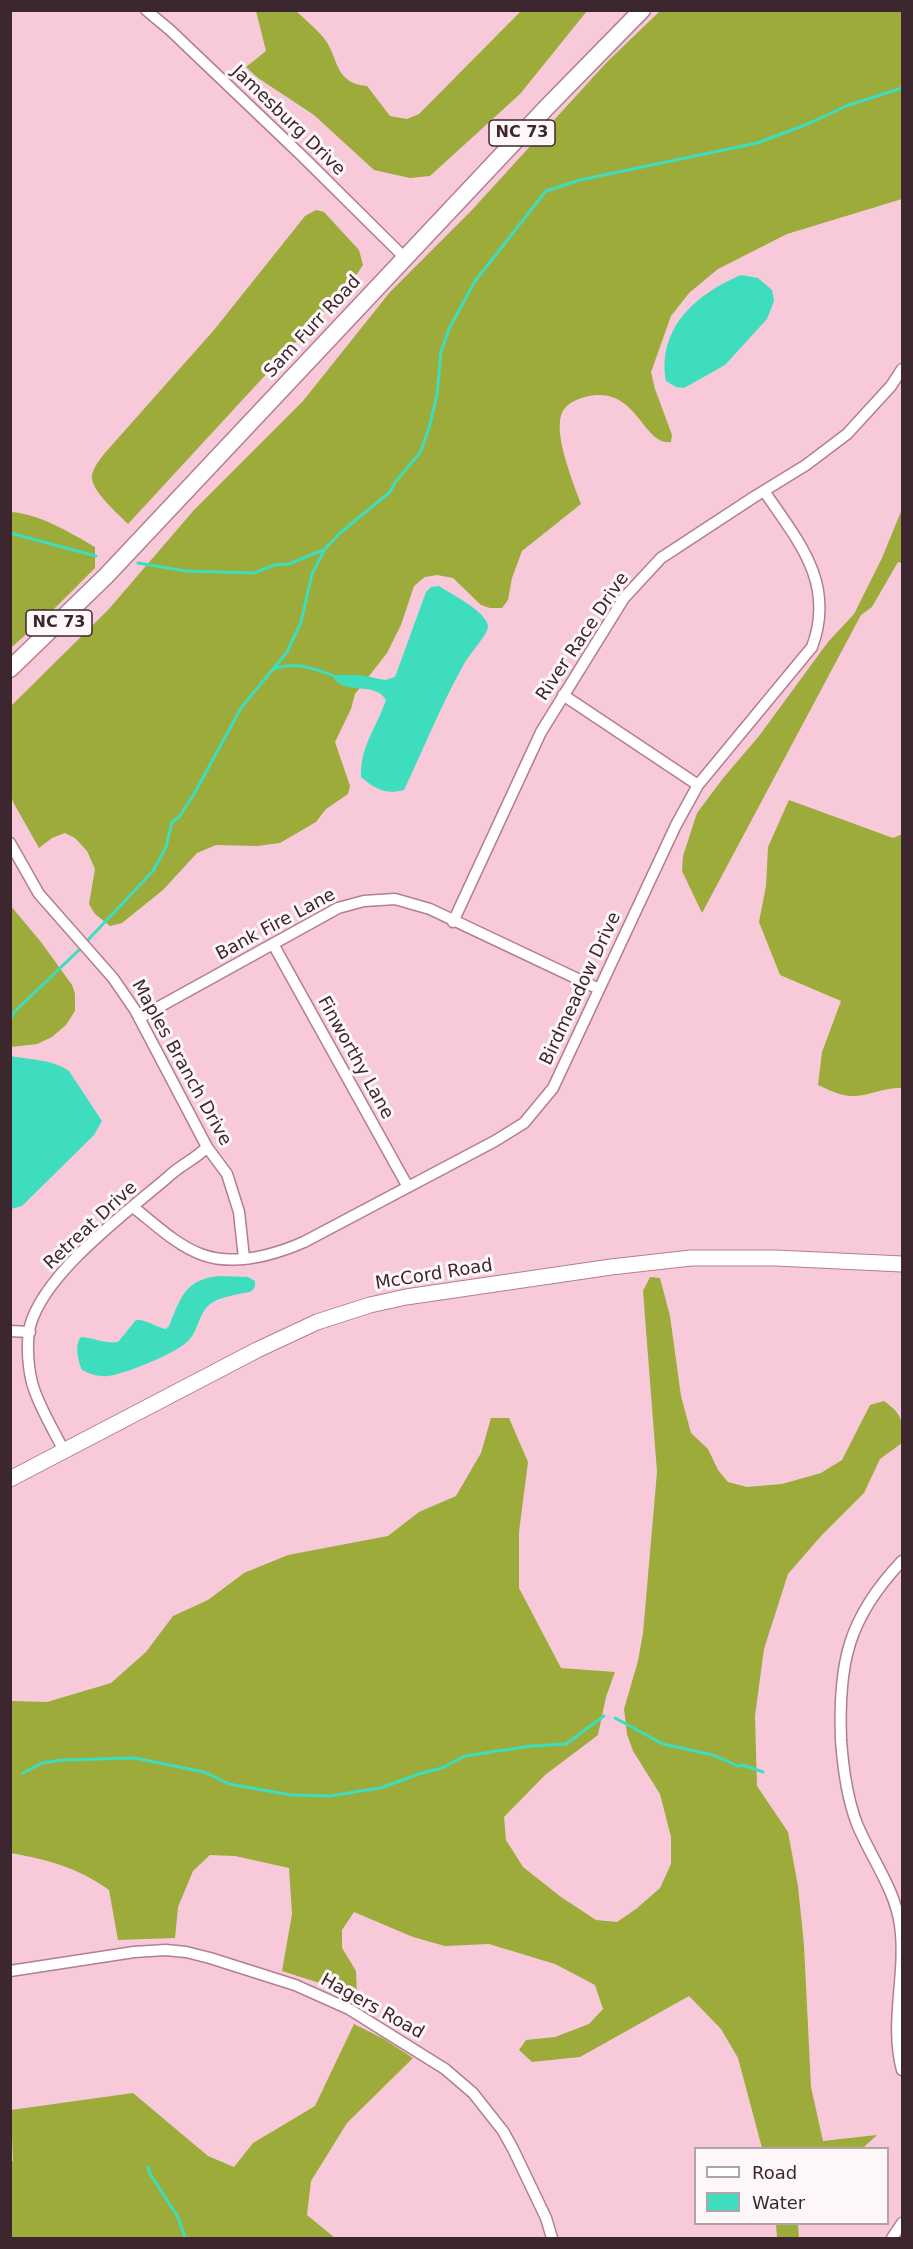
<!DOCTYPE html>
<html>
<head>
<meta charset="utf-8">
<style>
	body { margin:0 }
	#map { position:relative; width:913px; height:2249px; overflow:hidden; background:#f8cad9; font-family:"DejaVu Sans",sans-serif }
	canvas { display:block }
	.frame { position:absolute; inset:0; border:12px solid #3d272f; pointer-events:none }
	.legend { position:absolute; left:694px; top:2147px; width:195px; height:78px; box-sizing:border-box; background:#fef7f9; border:2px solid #b1a4a8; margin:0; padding:8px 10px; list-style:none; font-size:18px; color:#3d272f }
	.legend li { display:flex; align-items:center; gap:12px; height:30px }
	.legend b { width:30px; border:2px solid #b1a4a8 }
</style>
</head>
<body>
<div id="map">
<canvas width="913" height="2249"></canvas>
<div class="frame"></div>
<ul class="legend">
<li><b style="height:8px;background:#fff"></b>Road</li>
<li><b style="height:16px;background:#3dddbe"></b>Water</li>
</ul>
</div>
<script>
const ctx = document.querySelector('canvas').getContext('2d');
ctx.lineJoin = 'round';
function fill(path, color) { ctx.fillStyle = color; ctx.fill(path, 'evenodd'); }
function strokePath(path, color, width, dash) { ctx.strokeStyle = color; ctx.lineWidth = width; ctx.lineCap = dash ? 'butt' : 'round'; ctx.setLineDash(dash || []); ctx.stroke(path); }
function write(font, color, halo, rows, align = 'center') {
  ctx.font = font + ' "DejaVu Sans",sans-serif'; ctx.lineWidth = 6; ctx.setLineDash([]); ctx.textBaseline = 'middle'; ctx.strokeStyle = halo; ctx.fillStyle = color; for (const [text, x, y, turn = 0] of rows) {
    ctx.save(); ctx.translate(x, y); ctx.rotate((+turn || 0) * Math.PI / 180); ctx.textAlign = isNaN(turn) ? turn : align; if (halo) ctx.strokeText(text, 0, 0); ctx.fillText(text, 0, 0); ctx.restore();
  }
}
fill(new Path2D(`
	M 256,11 L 296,11 C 305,19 315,28 323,37 C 340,58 333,83 367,86 L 390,116 L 407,119 L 419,114 L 521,11 L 587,11 L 520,94 L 430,176 L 410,178 L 374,170 L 314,115 L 258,78 L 246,67 L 266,51 Z
	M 660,11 L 902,11 L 902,199 L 787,234 L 718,269 L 689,293 L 671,316 L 651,372 L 655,389 L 672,435 L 671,442 C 642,446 637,383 585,397 C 578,399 570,402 565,408 C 549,426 574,484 581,504 L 522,551 L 512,578 L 508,600 L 502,608 L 490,608 L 481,605 L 453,578 L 437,575 L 425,577 L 414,586 L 401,625 L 387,653 L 355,694 L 351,709 L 335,742 L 350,786 L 348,794 L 326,809 L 316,822 L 280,843 L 257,846 L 216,845 L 197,853 L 163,890 L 122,923 L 110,926 L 95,914 L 89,904 L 95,869 L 87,851 L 75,838 L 65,833 L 52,838 L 39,848 L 13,802 L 11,794 L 11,706 L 108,610 L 194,510 L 303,401 L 390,292 L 471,211 L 607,62 Z
	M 316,210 L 324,212 L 359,250 L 363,265 L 353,280 L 128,524 C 118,514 94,493 92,479 C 91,470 99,461 104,454 L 214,330 L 305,216 Z
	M 902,509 L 902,563 L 898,562 L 872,607 L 861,615 L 702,913 L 682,871 L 683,856 L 697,813 L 724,777 L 759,736 L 828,642 L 854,614 L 882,558 Z
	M 11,512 C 40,514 69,532 95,547 L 95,568 L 56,607 L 11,648 Z
	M 789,800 L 893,838 L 902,834 L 902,1088 C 885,1087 871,1095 855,1096 C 842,1097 829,1090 818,1085 L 822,1052 L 841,1001 L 780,975 L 759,922 L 766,886 L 768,847 Z
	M 10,905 L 41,942 L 72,985 L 75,994 L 75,1011 L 66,1025 L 52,1037 L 37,1044 L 11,1047 Z
	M 650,1277 L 660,1278 L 670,1316 L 681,1396 L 691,1433 L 708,1449 L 718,1470 L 728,1482 L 747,1487 L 782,1484 L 821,1473 L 842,1460 L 870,1405 L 884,1401 C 903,1415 903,1420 902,1443 L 880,1459 L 864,1493 L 821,1536 L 788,1574 L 764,1649 L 755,1716 L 757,1786 L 788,1832 L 798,1886 L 804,1945 L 811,2087 L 823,2141 L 877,2135 L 863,2148 L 762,2148 L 738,2058 L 721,2029 L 689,1996 L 580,2057 L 532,2062 L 519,2050 L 526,2040 L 555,2037 L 589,2024 L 603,2009 L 595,1985 L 555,1964 L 489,1944 L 445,1946 L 413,1937 L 354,1912 L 342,1930 L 342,1948 L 356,1971 L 357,1995 L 282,1971 L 292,1914 L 289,1868 L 235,1856 L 210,1855 L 193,1871 L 178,1907 L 175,1938 L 118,1940 L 109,1890 C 77,1867 48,1860 11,1853 L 11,1701 L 47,1702 L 111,1683 L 146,1652 L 173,1616 L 208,1600 L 244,1573 L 288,1555 L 388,1536 L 419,1512 L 456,1496 L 481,1453 L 491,1418 L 509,1418 L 528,1462 L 519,1532 L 519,1588 L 561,1668 L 615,1672 L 606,1697 L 598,1735 L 545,1775 L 504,1817 L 506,1840 L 523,1867 L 561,1897 L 596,1920 L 617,1922 L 636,1909 L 660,1888 L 671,1864 L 671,1837 L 660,1794 L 633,1751 L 627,1734 L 624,1709 L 638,1661 L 643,1633 L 657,1472 L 643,1291 Z
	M 354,2024 L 384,2039 L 413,2058 L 347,2123 L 311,2181 L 307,2215 L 335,2238 L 11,2238 L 10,2162 L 13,2161 L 11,2110 L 133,2093 L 208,2156 L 234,2167 L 253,2143 L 315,2106 Z
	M 776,2224 L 798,2224 L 799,2238 L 777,2238 Z`), '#9cab3a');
fill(new Path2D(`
	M 741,275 L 758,278 L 772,290 L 774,301 L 767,319 L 725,365 L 684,388 L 676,387 L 666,381 C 657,328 696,294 741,275 Z
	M 439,586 C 451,594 486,611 488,626 C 489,633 468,656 464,664 C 441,705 424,748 404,790 C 386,795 375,789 361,777 C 360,746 376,729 386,700 C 375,680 342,697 332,675 L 360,675 L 385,680 L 395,677 L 426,592 L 431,587 Z
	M 11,1056 C 30,1060 52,1059 69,1071 L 102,1121 L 94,1135 L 22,1206 L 11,1209 Z
	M 220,1276 L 248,1277 L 255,1281 L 255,1286 L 252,1291 C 239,1295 219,1296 209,1305 C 198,1315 198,1332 188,1341 C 177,1353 125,1374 108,1376 C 99,1377 90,1374 82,1370 C 78,1360 74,1345 81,1337 C 94,1338 106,1344 118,1342 L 136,1320 C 146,1319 156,1327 166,1329 L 169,1326 C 181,1297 185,1279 220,1276 Z`), '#3dddbe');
strokePath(new Path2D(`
	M 10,533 L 96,556
	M 138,563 L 186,571 L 254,573 L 274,565 L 289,564 L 323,550
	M 274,669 C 294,661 312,668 332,675
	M 88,940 L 153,871 L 166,847 L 172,822 L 179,817 L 194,794 L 241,708 L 287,652 L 301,622 L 312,574 L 325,549 L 340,533 L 390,492 L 396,481 L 420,453 L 429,428 L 437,395 L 441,352 L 449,329 L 475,281 L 546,191 L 580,180 L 757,143 L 810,123 L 846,106 L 902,88
	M 10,1021 L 14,1012 L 79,950
	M 615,1718 L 663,1744 L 713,1755 L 738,1766 L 743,1765 L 763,1772
	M 23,1773 L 42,1763 L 62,1760 L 135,1758 L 204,1772 L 229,1784 L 291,1795 L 330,1796 L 380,1788 L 419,1774 L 442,1768 L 465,1756 L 531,1746 L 566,1744 L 604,1716
	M 148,2167 L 150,2174 L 178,2217 L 185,2238`), '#3dddbe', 3);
const street = new Path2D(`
	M 146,10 L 170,30 L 301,155 L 405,258
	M 563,695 L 698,785
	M 10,843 L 39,894 L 113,978 L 135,1010 L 207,1147 L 227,1174 L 239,1212 L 244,1258
	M 453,922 L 541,732 L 624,598 L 661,558 L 754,497 L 806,465 L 847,434 L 891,386 L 902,369
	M 273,944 L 408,1187
	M 139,1018 L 338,908 L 364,901 L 395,899 L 430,909 L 599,989
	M 133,1207 C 155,1224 177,1246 203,1255 C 235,1266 274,1255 304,1242 L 495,1141 L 524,1123 L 553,1088 L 676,825 L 698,785 L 812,647 C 836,583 798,541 764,491
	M 10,1331 L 30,1332
	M 64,1451 C 54,1431 41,1410 34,1389 C 28,1372 26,1344 30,1326 C 45,1272 126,1213 168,1177 C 180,1165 196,1159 207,1147
	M 902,1561 C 848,1618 838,1663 841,1740 C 843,1768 847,1798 857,1824 C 871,1858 895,1889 900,1925 C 907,1974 889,2021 902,2070
	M 10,1971 L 134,1952 L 166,1950 L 186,1952 L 210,1958 L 295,1985 L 349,2009 L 445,2069 L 473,2093 L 503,2131 L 513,2149 L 546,2218 L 552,2238
	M 892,2238 L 902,2223`);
const secondary = new Path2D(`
	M 10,1479 L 257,1350 L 317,1322 L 370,1305 L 406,1297 L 611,1267 L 691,1258 L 776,1258 L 902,1264`);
const primary = new Path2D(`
	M 10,669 L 106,576 L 547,107 L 642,10`);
strokePath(street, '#b37e90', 13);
strokePath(secondary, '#b37e90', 17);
strokePath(primary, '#b37e90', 19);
strokePath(street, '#fff', 10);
strokePath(secondary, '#fff', 15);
strokePath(primary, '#fff', 16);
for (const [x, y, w] of [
	[522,133,66],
	[59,623,66]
]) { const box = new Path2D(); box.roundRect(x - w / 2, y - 13, w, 26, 4.5); ctx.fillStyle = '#fef7f9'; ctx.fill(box); strokePath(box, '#3d272f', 1.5); }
write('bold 16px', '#3d272f', null, [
	["NC 73",522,133],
	["NC 73",59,623]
]);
write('18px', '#3d272f', '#fef7f9', [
	["Jamesburg Drive",288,121,44],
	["Sam Furr Road",313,327,-47],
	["River Race Drive",583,637,-56],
	["Bank Fire Lane",276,925,-28],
	["Birdmeadow Drive",581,989,-65],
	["Finworthy Lane",355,1058,61],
	["Maples Branch Drive",181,1063,61],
	["Retreat Drive",91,1226,-43],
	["McCord Road",434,1275,-9],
	["Hagers Road",372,2007,29]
]);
</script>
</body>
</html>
